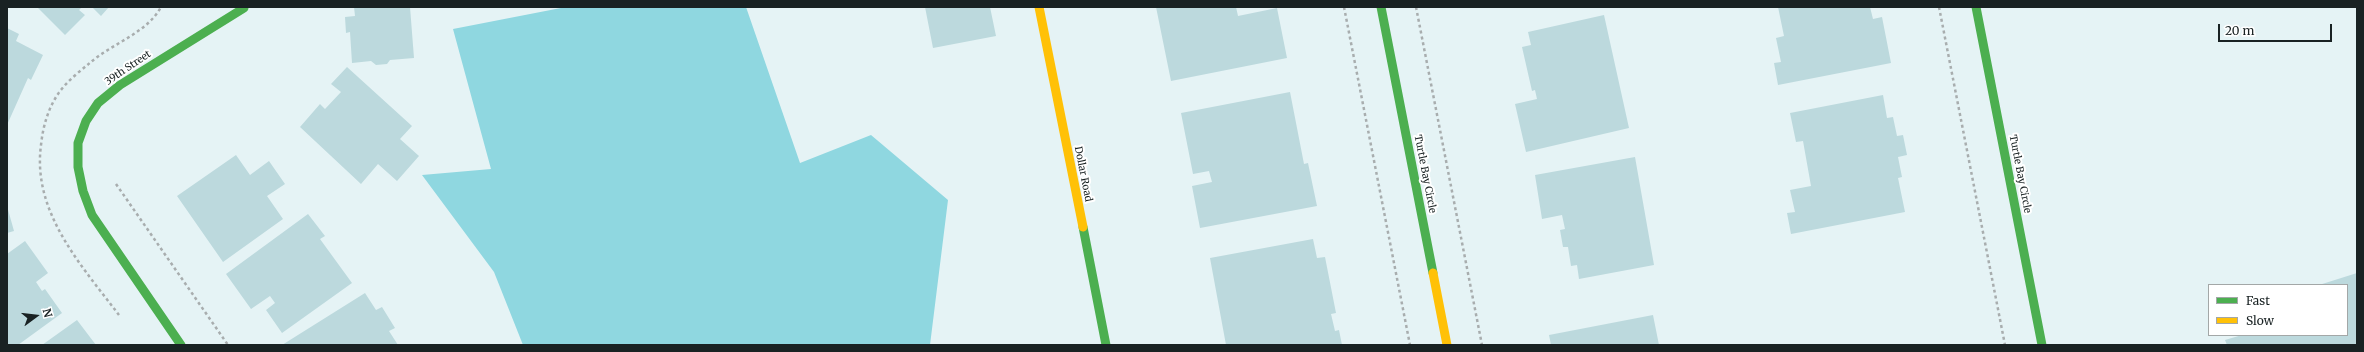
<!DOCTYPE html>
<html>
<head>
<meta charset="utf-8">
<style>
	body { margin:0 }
	#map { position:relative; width:2364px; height:352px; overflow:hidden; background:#e5f3f5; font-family:Merriweather,serif }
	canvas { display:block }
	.frame { position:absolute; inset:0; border:8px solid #192223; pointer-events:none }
	.legend { position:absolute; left:2208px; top:284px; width:140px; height:52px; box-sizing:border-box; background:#fff; border:1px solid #a3a7a7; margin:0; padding:5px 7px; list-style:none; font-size:12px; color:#192223 }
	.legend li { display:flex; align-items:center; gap:8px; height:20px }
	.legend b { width:20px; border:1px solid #a3a7a7 }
	.north { position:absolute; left:16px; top:296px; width:40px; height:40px; -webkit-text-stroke:3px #fff; paint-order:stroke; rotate:75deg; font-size:11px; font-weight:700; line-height:16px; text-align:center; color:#192223 }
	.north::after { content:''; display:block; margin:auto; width:14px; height:18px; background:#192223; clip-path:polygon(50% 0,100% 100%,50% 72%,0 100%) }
	.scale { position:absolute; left:2218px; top:24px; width:114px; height:18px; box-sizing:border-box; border:2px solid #192223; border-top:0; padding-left:5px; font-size:12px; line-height:14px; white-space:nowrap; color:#192223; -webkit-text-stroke:3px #fff; paint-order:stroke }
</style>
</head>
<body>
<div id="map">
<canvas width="2364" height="352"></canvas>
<div class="frame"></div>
<ul class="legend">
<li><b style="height:5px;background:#4caf50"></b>Fast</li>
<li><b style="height:5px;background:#ffc107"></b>Slow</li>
</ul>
<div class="north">N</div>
<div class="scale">20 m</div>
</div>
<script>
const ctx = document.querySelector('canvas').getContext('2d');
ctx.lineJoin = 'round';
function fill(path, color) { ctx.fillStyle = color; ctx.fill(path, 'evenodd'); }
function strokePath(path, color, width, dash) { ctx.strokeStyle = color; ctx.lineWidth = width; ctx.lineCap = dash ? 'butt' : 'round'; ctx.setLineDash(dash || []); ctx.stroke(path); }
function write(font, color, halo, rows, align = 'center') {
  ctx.font = font + ' Merriweather,serif'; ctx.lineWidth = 4; ctx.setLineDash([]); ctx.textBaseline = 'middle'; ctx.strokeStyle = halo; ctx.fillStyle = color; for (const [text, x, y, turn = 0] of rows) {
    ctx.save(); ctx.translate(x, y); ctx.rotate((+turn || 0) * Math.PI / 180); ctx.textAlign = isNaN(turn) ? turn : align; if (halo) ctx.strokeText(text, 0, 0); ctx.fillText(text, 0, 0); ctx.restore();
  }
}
fill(new Path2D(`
	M 566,7 L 746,7 L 800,163 L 871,135 L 948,200 L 930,345 L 523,345 L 494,272 L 422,175 L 491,169 L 453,29 Z`), '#8fd7e0');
fill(new Path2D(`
	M 37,7 L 82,7 L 79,10 L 85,15 L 65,35 Z
	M 92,7 L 109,7 L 101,16 Z
	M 354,7 L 410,7 L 414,58 L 390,60 L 387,64 L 376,65 L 371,61 L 352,63 L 350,32 L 346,33 L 345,17 L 355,16 Z
	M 925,7 L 990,7 L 996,36 L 933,48 Z
	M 1156,7 L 1236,7 L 1238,16 L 1277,8 L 1287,58 L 1171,81 Z
	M 1778,7 L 1870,7 L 1873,19 L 1882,17 L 1891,63 L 1778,85 L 1774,63 L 1781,62 L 1776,38 L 1784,36 Z
	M 1604,15 L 1629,128 L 1526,152 L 1515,104 L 1537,99 L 1535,90 L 1532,91 L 1522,47 L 1531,45 L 1528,32 Z
	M 7,28 L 19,34 L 16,41 L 43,55 L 31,80 L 28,78 L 7,125 Z
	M 347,67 L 412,126 L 400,139 L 419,156 L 397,181 L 378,164 L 361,184 L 300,127 L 320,104 L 325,109 L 341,92 L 331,84 Z
	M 1290,92 L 1304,164 L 1308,163 L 1317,206 L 1200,228 L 1192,186 L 1212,182 L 1209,171 L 1193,174 L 1181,113 Z
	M 1883,95 L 1887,118 L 1893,117 L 1897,136 L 1903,135 L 1907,155 L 1898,157 L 1902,177 L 1898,178 L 1905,212 L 1791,234 L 1787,213 L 1795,212 L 1790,190 L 1811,186 L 1803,141 L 1796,142 L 1790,113 Z
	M 236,155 L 250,175 L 269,161 L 285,184 L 267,196 L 283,219 L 223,262 L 177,196 Z
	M 1635,157 L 1654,265 L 1579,279 L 1577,265 L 1571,266 L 1568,247 L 1563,247 L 1560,230 L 1565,229 L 1562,215 L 1542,219 L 1535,175 Z
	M 7,206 L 14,231 L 7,233 Z
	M 308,214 L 325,236 L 320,239 L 352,283 L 282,333 L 266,310 L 275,303 L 270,296 L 251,309 L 226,274 Z
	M 1313,239 L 1317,258 L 1325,257 L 1336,313 L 1331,314 L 1335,331 L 1339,330 L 1342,345 L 1226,345 L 1210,258 Z
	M 25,241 L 48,273 L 36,282 L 42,291 L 45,289 L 62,313 L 18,345 L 7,345 L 7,254 Z
	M 2357,273 L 2357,345 L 2227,345 L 2225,340 L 2242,335 L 2347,335 L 2347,285 L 2319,285 Z
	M 365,293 L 376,310 L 382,307 L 395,328 L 389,331 L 398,345 L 282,345 Z
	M 1653,315 L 1659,345 L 1551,345 L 1549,335 Z
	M 77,320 L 96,345 L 42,345 Z`), '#bcd9dd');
strokePath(new Path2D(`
	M 1344,7 L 1410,345
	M 1416,7 L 1482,345
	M 1939,7 L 2005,345
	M 116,184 L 228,345
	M 119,315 C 81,265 32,212 41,145 C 43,126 48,109 58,94 C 66,82 80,71 91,62 C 113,43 147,33 161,7`), '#a8adae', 2.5, [3, 3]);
strokePath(new Path2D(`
	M 1381,7 L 1433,273
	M 1976,7 L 2042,345
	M 1083,227 L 1106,345
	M 181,345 L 92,215 L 83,191 L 78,167 L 78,143 L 86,121 L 98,103 L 120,85 L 244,8`), '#4caf50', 9);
strokePath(new Path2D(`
	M 1039,7 L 1083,227
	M 1433,273 L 1447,345`), '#ffc107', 9);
write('10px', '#192223', '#fff', [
	["39th Street",128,68,-34],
	["Dollar Road",1083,174,79],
	["Turtle Bay Circle",1425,174,79],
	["Turtle Bay Circle",2020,174,79]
]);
</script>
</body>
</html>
